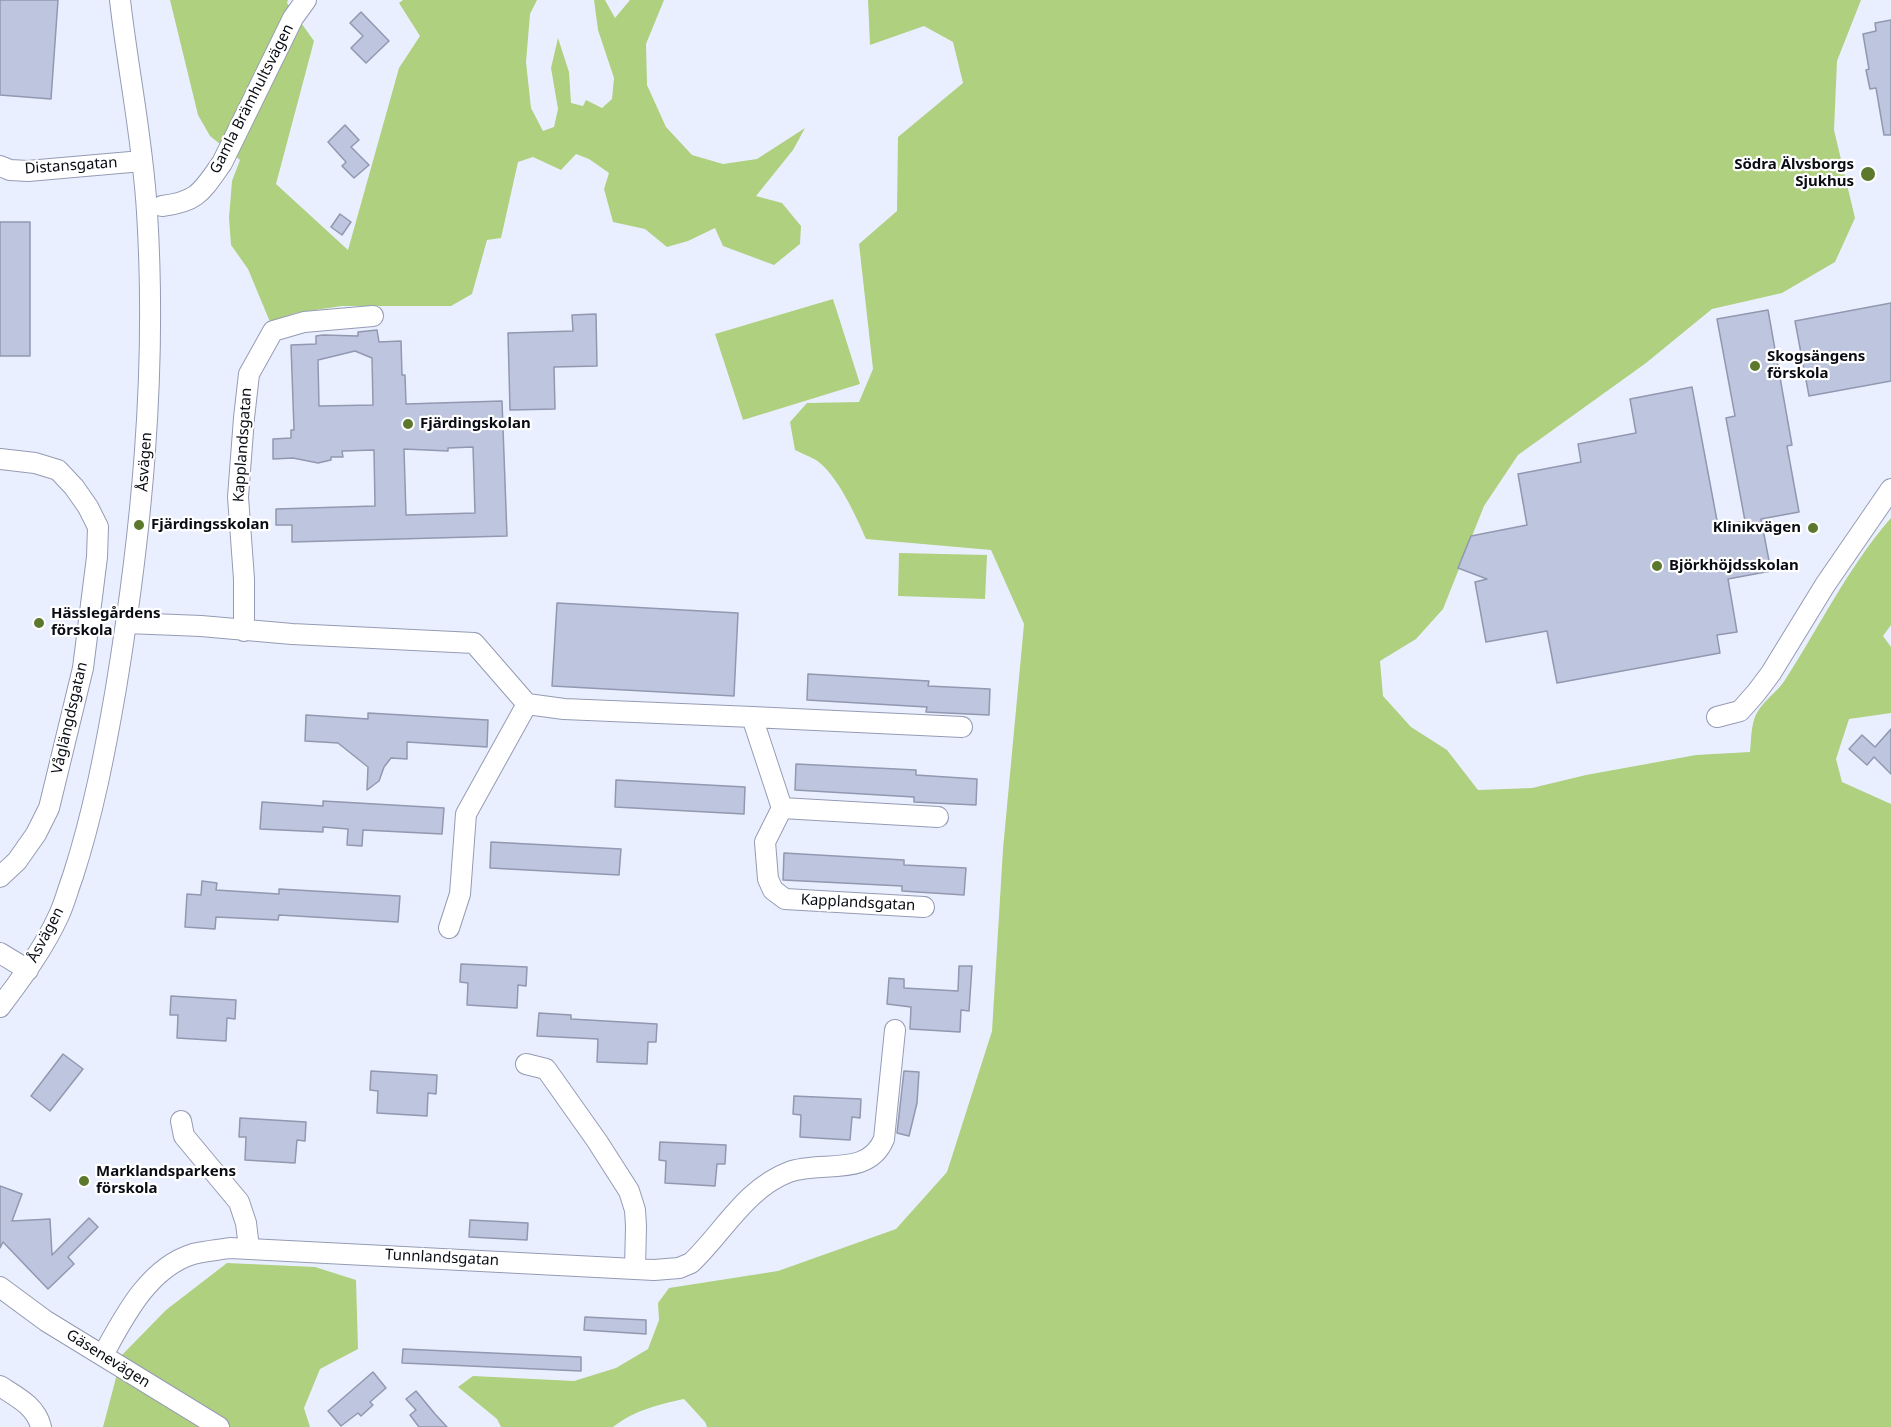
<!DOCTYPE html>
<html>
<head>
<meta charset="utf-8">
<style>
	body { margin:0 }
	canvas { display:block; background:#eaefff }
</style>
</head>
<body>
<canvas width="1891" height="1427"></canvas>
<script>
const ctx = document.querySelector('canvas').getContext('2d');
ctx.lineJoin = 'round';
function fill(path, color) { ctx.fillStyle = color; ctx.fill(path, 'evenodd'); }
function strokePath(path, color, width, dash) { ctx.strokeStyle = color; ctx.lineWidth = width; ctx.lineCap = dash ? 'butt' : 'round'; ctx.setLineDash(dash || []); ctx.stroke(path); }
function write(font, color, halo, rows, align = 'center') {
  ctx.font = font + ' "Noto Sans",sans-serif'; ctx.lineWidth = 4.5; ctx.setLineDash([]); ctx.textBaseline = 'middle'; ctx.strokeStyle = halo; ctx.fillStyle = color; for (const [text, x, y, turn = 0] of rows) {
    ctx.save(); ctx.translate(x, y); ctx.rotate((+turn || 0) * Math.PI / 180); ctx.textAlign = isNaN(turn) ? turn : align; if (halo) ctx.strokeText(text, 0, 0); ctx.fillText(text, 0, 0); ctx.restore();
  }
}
fill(new Path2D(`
	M 170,0 L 288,0 L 287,3 L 314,41 L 276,184 L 348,250 L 399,68 L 420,36 L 399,3 L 403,0 L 537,0 L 530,14 L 526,62 L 531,108 L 543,131 L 554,127 L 558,109 L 551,68 L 558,38 L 569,72 L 571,103 L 583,106 L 586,100 L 602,108 L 612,99 L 614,78 L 598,30 L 594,0 L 605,0 L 615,18 L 630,0 L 664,0 L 646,44 L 647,85 L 666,127 L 692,155 L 723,164 L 757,159 L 805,128 L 793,150 L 756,196 L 782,203 L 801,226 L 800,244 L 774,265 L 723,246 L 715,228 L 688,241 L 667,247 L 645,229 L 613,222 L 604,189 L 609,173 L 589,159 L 576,154 L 561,170 L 533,157 L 518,162 L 501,238 L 487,240 L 472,294 L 451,306 L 342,306 L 295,313 L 270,322 L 248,269 L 231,245 L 229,218 L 232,181 L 240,160 L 210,136 L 198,115 Z
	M 868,0 L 1861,0 L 1837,61 L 1834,130 L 1855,218 L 1835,262 L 1782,293 L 1712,309 L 1646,363 L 1518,455 L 1484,506 L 1443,609 L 1416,639 L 1380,661 L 1383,696 L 1411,727 L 1447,750 L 1478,790 L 1532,788 L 1586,775 L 1696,755 L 1750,752 C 1751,742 1751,729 1754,720 C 1759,703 1776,694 1785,680 C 1820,626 1848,567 1891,518 L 1891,625 L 1883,636 L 1891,647 L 1891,713 L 1849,719 L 1836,759 L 1842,782 L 1891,804 L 1891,1427 L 707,1427 L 705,1422 L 684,1399 C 657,1405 635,1410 613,1427 L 501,1427 L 497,1419 L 458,1387 L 473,1376 L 574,1381 L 616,1368 L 648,1349 L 659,1320 L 658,1303 L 669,1288 L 778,1271 L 896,1229 L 947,1172 L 992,1031 L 1003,849 L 1024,624 L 991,550 L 866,539 C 856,516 837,474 816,460 C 809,456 801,453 795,450 L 790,422 L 807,403 L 859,402 L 873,369 L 859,244 L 897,211 L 898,137 L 963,83 L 953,42 L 924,26 L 870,45 Z
	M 833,299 L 860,384 L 743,420 L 715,334 Z
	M 899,553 L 987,555 L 985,599 L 898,596 Z
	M 227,1263 L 315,1267 L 356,1280 L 358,1349 L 320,1369 L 304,1408 L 310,1427 L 103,1427 L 122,1355 L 166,1310 Z`), '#afd07f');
const building = new Path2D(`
	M 0,0 L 58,0 L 51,99 L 0,95 Z
	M 361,12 L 389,41 L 366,63 L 351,48 L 363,36 L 350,23 Z
	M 1891,20 L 1891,135 L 1884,135 L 1876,88 L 1870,89 L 1866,70 L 1869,69 L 1863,34 L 1876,31 L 1875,23 Z
	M 345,125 L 359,140 L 351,147 L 369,165 L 354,178 L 342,166 L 346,162 L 328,142 Z
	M 340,214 L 351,222 L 342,235 L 331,227 Z
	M 0,222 L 30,222 L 30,356 L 0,356 Z
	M 1891,303 L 1891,381 L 1809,396 L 1795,321 Z
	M 1768,310 L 1792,445 L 1787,446 L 1799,512 L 1761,519 L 1771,571 L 1728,579 L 1737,632 L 1717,635 L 1720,653 L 1557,683 L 1547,631 L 1486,642 L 1475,582 L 1487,579 L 1458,568 L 1471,536 L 1527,525 L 1518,474 L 1581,462 L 1578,444 L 1636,433 L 1630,399 L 1692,387 L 1718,526 L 1745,521 L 1726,418 L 1735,416 L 1717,319 Z
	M 596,314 L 597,366 L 554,367 L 555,409 L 510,410 L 508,333 L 573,331 L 572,315 Z
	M 377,330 L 379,342 L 401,341 L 402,375 L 405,375 L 406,404 L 502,401 L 507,536 L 292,542 L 292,525 L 276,525 L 276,509 L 375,506 L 374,450 L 342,451 L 343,457 L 331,457 L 331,460 L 318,463 L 293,458 L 273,459 L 273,439 L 291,438 L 291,430 L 294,430 L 291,345 L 316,344 L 316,336 L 323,335 L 358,336 L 358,332 ZM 355,351 L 372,358 L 373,405 L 319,406 L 318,360 ZM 473,447 L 475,513 L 406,515 L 404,449 L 448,451 L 448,448 Z
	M 557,603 L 738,613 L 734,696 L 552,686 Z
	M 808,674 L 929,681 L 928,686 L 990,689 L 989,715 L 926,712 L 927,707 L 807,700 Z
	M 368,713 L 488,720 L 487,747 L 407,742 L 407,759 L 391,758 L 384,767 L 379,781 L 367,790 L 368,767 L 338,743 L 305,741 L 306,715 L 368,719 Z
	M 1891,729 L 1891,774 L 1874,757 L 1867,765 L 1849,749 L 1862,735 L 1875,747 Z
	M 796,764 L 916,770 L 916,775 L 977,779 L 976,805 L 914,802 L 914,797 L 795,790 Z
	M 616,780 L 745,787 L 744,814 L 615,807 Z
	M 323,801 L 444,808 L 442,834 L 363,830 L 362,846 L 347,845 L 348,829 L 323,827 L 323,832 L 260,829 L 262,802 L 323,806 Z
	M 491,842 L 621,849 L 619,875 L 490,868 Z
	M 784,853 L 904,860 L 904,865 L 966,868 L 964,895 L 902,891 L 902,886 L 783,880 Z
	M 202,881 L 217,883 L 216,890 L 279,894 L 279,889 L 400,896 L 398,922 L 279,915 L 278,920 L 216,917 L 215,929 L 185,927 L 187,894 L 201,895 Z
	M 461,964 L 527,967 L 526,986 L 518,985 L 517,1008 L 467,1005 L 468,983 L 460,982 Z
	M 959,966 L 972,966 L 969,1011 L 961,1010 L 960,1032 L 910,1029 L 911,1007 L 887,1004 L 889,978 L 904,979 L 904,988 L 958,991 Z
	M 171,996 L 236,1000 L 235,1019 L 227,1018 L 226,1041 L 177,1038 L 178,1015 L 170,1015 Z
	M 539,1013 L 571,1015 L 571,1019 L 657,1024 L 656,1042 L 648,1042 L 647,1064 L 597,1062 L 598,1039 L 537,1036 Z
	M 63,1054 L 83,1069 L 50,1111 L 31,1096 Z
	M 371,1071 L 437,1075 L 436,1094 L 428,1093 L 427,1116 L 377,1113 L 378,1091 L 370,1090 Z
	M 904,1071 L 919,1072 L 917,1103 L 909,1136 L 897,1133 Z
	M 794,1096 L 861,1099 L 860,1118 L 852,1117 L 850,1140 L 800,1137 L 801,1115 L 793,1114 Z
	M 240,1118 L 306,1122 L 305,1141 L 297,1140 L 295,1163 L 245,1160 L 246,1137 L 239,1137 Z
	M 660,1142 L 726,1145 L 725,1164 L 717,1164 L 715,1186 L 665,1183 L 666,1161 L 659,1160 Z
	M 0,1186 L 22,1194 L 12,1221 L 50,1219 L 52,1255 L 89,1218 L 98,1227 L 68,1257 L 74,1264 L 48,1289 L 3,1242 L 0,1248 Z
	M 470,1220 L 528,1223 L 527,1240 L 469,1237 Z
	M 585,1317 L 646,1320 L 646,1334 L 584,1330 Z
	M 403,1349 L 581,1357 L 581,1371 L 402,1363 Z
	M 373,1372 L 386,1388 L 370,1402 L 373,1405 L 361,1416 L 358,1413 L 341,1426 L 328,1411 Z
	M 416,1391 L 435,1414 L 447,1427 L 419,1427 L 410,1415 L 416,1410 L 406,1399 Z`);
fill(building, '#bec5de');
strokePath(building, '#9198b0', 1.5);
const minor = new Path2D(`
	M 0,166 L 10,170 L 28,171 L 142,161
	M 162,206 C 198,202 202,191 222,163 L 293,18 L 306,0
	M 0,459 L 35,463 L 58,470 L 74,487 L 88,507 L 98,527 L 97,557 L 83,668 L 49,808 L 36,834 L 17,861 L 0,877
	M 127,623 L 201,626 L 292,634 L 474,643 L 527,704 L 564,709 L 752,717 L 782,808 L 765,842 L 768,879 L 773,890 L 785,899 L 924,907
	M 244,631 L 244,579 L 238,497 L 244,418 L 249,374 L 273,331 L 304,322 L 373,316
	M 752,717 L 962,727
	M 1717,717 L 1740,711 L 1756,693 L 1771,673 L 1825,585 L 1891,489
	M 782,808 L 938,817
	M 449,928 L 460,894 L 466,814 L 527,704
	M 0,953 L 28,970
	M 0,1007 C 22,978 44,948 59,915 C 65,902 68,889 73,876 C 93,814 105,752 116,688 C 142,530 157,372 147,212 C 143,141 128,71 120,0
	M 526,1064 L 546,1069 L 597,1141 L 629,1191 L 635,1210 L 636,1226 L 635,1269
	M 181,1121 L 184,1136 L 239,1202 L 246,1223 L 249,1248
	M 0,1287 L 46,1321 L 219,1427
	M 103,1355 C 124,1317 148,1268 193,1254 C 205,1251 218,1250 230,1248 L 654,1270 L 679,1268 L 691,1263 C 722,1234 746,1188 789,1172 C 821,1160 868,1178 884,1139 L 895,1030
	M 0,1386 C 17,1397 36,1406 41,1427`);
strokePath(minor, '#959bb3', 22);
strokePath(minor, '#fff', 20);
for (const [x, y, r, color] of [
	[1868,174,8,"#5c782c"],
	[1755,366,6,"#5c782c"],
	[408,424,6,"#5c782c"],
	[139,525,6,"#5c782c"],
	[1813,528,6,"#5c782c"],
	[1657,566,6,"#5c782c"],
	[39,623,6,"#5c782c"],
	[84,1181,6,"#5c782c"]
]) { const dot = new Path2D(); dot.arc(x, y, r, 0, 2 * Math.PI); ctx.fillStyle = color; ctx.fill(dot); strokePath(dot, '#fff', 2); }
write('15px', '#0a0c14', '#fff', [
	["Gamla Brämhultsvägen",252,99,-63],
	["Distansgatan",71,166,-4],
	["Kapplandsgatan",243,445,-86],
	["Åsvägen",145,462,-86],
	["Våglängdsgatan",70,718,-77],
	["Kapplandsgatan",858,903,3],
	["Åsvägen",46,935,-62],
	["Tunnlandsgatan",442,1258,3],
	["Gäsenevägen",108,1359,32]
]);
write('bold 15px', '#0a0c14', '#fff', [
	["Södra Älvsborgs",1854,165,"right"],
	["Sjukhus",1854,182,"right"],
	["Skogsängens",1767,357],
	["förskola",1767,374],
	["Fjärdingskolan",420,424],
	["Fjärdingsskolan",151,525],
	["Klinikvägen",1801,528,"right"],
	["Björkhöjdsskolan",1669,566],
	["Hässlegårdens",51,614],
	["förskola",51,631],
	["Marklandsparkens",96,1172],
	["förskola",96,1189]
], 'left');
</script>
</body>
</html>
